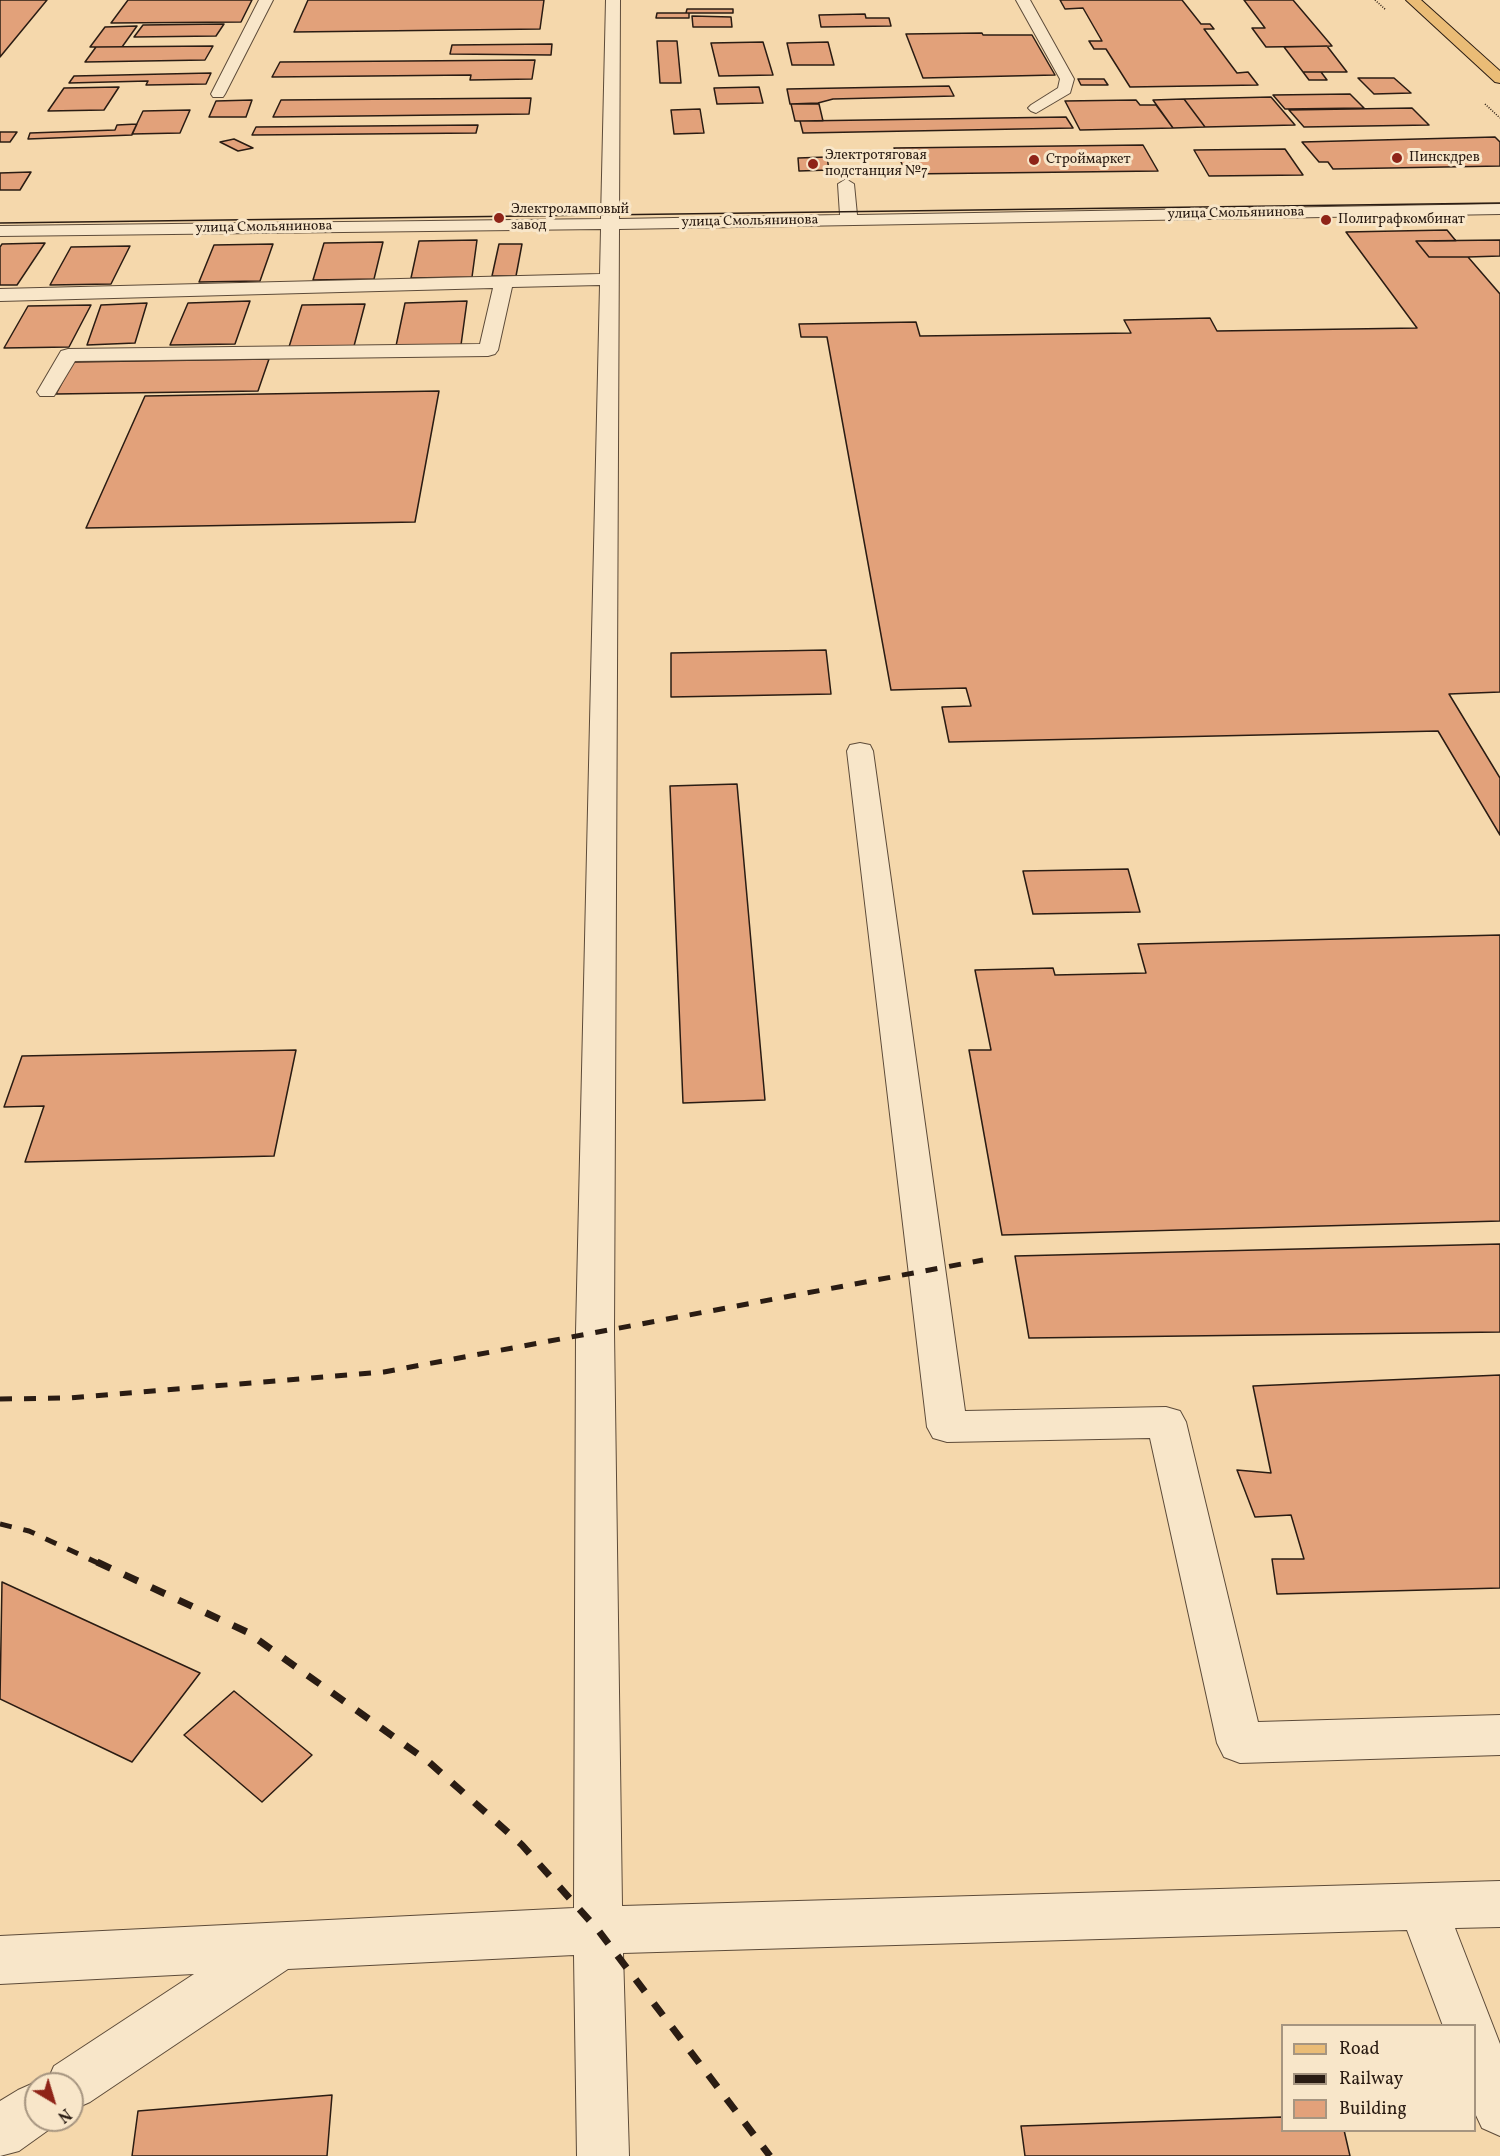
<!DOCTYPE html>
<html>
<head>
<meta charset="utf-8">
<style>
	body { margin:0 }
	#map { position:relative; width:1500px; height:2156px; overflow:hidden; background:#f5d8ac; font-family:Vollkorn,serif }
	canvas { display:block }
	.legend { position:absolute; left:1281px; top:2024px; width:195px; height:108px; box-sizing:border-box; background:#f8e6c9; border:2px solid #a69580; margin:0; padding:8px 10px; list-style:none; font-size:18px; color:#2a1c13 }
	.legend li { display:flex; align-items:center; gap:12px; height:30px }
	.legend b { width:30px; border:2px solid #a69580 }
	.north { position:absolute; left:24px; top:2072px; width:60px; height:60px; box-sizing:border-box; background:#f8e6c9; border:2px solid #a69580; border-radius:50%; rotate:142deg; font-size:16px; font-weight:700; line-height:24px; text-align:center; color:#2a1c13 }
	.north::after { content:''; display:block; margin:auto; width:21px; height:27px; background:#8f2418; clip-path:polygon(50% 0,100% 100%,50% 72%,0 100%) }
</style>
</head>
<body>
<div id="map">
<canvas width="1500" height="2156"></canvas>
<ul class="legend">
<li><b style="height:8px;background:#eabc76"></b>Road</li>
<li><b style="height:8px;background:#2a1c13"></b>Railway</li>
<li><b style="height:16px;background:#e2a17a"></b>Building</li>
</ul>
<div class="north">N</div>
</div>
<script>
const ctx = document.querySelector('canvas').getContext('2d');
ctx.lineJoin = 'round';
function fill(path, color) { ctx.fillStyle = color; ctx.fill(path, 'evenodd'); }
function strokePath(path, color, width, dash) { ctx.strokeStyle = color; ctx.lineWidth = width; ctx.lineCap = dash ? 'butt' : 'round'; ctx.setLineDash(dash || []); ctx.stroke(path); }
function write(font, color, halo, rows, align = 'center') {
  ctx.font = font + ' Vollkorn,serif'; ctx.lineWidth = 6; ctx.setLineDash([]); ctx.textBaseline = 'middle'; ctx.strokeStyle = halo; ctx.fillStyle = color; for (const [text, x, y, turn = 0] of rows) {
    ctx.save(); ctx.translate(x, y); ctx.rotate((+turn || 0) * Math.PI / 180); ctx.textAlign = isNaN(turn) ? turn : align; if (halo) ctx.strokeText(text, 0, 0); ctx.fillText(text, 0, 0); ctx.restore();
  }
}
const building = new Path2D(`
	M 0,0 L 47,0 L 0,57 Z
	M 128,0 L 252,0 L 241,22 L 111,23 Z
	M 308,0 L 544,0 L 540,29 L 294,32 Z
	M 1060,0 L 1182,0 L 1201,24 L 1210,24 L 1214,29 L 1204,29 L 1237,73 L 1248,72 L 1258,85 L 1130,87 L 1106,49 L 1094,49 L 1089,41 L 1102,41 L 1083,8 L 1065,9 Z
	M 1244,0 L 1293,0 L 1332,46 L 1266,47 L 1252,28 L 1265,28 Z
	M 687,9 L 733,9 L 733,13 L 686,13 Z
	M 657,13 L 689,13 L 689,18 L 656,18 Z
	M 865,14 L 866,18 L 889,18 L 891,26 L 821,27 L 819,15 Z
	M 692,16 L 731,17 L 732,27 L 693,27 Z
	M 224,24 L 216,36 L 134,37 L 143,25 Z
	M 137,26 L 122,47 L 90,47 L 105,27 Z
	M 982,33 L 983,35 L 1032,35 L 1055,75 L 923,78 L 906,34 Z
	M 657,41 L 677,41 L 681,83 L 660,83 Z
	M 763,42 L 773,75 L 719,76 L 711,43 Z
	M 828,42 L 834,65 L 792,65 L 787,43 Z
	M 552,44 L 551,55 L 450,54 L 452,45 Z
	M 213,46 L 205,60 L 85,62 L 96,47 Z
	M 1327,46 L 1347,72 L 1303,72 L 1284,47 Z
	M 535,60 L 532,79 L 470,80 L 471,75 L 272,77 L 280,62 Z
	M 1303,72 L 1321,72 L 1327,80 L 1309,80 Z
	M 211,73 L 206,84 L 146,85 L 148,81 L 69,83 L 74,76 Z
	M 1358,78 L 1394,78 L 1411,93 L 1374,94 Z
	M 1078,79 L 1104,79 L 1108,85 L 1081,85 Z
	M 949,86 L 954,96 L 833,99 L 818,103 L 790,104 L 787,89 Z
	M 119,87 L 104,110 L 48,111 L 64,88 Z
	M 759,87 L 763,103 L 717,104 L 714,88 Z
	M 1350,94 L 1364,108 L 1285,109 L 1273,95 Z
	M 1271,97 L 1295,125 L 1205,127 L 1184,99 Z
	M 531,98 L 529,114 L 273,117 L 281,100 Z
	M 1184,99 L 1205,127 L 1173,128 L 1153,100 Z
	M 252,100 L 246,117 L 209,117 L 216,101 Z
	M 1136,100 L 1140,105 L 1156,105 L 1173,128 L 1080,130 L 1065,101 Z
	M 791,104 L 819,104 L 823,121 L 795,121 Z
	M 1412,108 L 1429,125 L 1304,127 L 1289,110 Z
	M 700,109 L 704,133 L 674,134 L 671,110 Z
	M 190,110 L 180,133 L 132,134 L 143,111 Z
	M 1066,117 L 1073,128 L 803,133 L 800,121 Z
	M 137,124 L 132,135 L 28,139 L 30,133 L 115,130 L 117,125 Z
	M 478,125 L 476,133 L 252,135 L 256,127 Z
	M 0,132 L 17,132 L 10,142 L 0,142 Z
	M 1495,137 L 1500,142 L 1500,166 L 1333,169 L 1328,162 L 1319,162 L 1302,142 Z
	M 234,139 L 253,148 L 238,151 L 220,142 Z
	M 1143,145 L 1158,171 L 907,174 L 894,148 Z
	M 1285,149 L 1303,175 L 1209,176 L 1194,150 Z
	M 827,157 L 829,170 L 799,171 L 798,158 Z
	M 31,172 L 20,190 L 0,190 L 0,173 Z
	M 1447,230 L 1456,241 L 1416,241 L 1429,257 L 1468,257 L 1500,294 L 1500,692 L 1449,694 L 1500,778 L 1500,835 L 1438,731 L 949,742 L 942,707 L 971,706 L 966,688 L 891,690 L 827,337 L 801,337 L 799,324 L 916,322 L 920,336 L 1131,333 L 1124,320 L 1210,318 L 1217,331 L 1417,328 L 1346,232 Z
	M 477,240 L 472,277 L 411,278 L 419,241 Z
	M 1500,240 L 1500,256 L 1468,257 L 1429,257 L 1416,241 Z
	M 383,242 L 374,279 L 313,280 L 324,243 Z
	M 45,243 L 17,285 L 0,285 L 0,247 L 2,244 Z
	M 273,244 L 260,281 L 199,282 L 214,245 Z
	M 499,244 L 522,244 L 516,276 L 492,276 Z
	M 130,246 L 111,284 L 50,285 L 71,247 Z
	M 250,301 L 235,344 L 170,345 L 188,303 Z
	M 467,301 L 461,345 L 396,346 L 405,303 Z
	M 147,303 L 135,343 L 87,345 L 101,305 Z
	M 365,304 L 354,346 L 289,347 L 302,305 Z
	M 91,305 L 69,347 L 4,348 L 28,306 Z
	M 269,359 L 258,391 L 56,394 L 73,362 Z
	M 439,391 L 415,522 L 86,528 L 145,396 Z
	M 826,650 L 831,694 L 671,697 L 671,653 Z
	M 737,784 L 765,1100 L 683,1103 L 670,786 Z
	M 1128,869 L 1140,912 L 1033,914 L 1023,871 Z
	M 1500,935 L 1500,1221 L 1002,1235 L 969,1050 L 991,1050 L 975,970 L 1053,968 L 1055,975 L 1146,973 L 1138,944 Z
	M 296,1050 L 274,1156 L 25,1162 L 44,1106 L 4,1107 L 22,1056 Z
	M 1500,1244 L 1500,1332 L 1029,1338 L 1015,1256 Z
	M 1500,1375 L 1500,1588 L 1277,1594 L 1272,1559 L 1304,1559 L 1291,1515 L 1255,1517 L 1237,1470 L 1271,1473 L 1253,1386 Z
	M 2,1582 L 200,1673 L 132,1762 L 0,1699 Z
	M 234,1691 L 312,1755 L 262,1802 L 184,1735 Z
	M 332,2095 L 327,2156 L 132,2156 L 138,2111 Z
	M 1282,2117 L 1282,2130 L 1344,2130 L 1350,2156 L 1025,2156 L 1021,2126 Z`);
fill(building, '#e2a17a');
strokePath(building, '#2a1c13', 1.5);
const minor = new Path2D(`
	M 259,0 L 273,0 L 225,94 L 223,97 L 213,97 L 211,94 Z
	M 606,0 L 620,0 L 619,219 L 840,215 L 838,184 L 846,179 L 854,184 L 857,215 L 1500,204 L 1500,214 L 619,229 L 614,1332 L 622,1906 L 1500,1881 L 1500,1927 L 1455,1928 L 1500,2044 L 1500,2136 L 1482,2128 L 1474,2111 L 1474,2026 L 1443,2026 L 1407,1930 L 623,1953 L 629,2156 L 577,2156 L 574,1955 L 288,1969 L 90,2102 L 72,2110 L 72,2084 L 46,2084 L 54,2066 L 194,1974 L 0,1984 L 0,1936 L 574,1908 L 576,1332 L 600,285 L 512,287 L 498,350 L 495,354 L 488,356 L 75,361 L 54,396 L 40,396 L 37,392 L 61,351 L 68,349 L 480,344 L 493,288 L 0,301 L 0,289 L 600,274 L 601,229 L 0,236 L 0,226 L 601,219 Z
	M 1016,0 L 1030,0 L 1074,79 L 1070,93 L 1036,113 L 1031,111 L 1028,108 L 1031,105 L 1058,88 L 1060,79 Z
	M 860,743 L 870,745 L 873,751 L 965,1411 L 1166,1407 L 1180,1411 L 1186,1422 L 1258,1722 L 1500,1715 L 1500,1755 L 1240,1763 L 1224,1757 L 1217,1743 L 1150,1438 L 947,1442 L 933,1438 L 927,1427 L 847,751 L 850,745 Z
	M 36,2082 L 41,2084 L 36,2084 L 36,2120 L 57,2120 L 54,2126 L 19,2151 L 0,2156 L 0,2101 L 18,2090 Z`);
const major = new Path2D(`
	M 1406,0 L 1421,0 L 1500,71 L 1500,83 L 1495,82 Z`);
strokePath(minor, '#5d4b39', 2);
strokePath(major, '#2a1c13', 2);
strokePath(new Path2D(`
	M 1375,0 L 1386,10
	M 1485,104 L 1500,118`), '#2a1c13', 1.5, [1, 1.5]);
fill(minor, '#f8e6c9');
fill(major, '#eabc76');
strokePath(new Path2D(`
	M 0,223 L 1500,203`), '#2a1c13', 1.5);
strokePath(new Path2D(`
	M 0,1399 L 68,1398 L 384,1372 L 983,1260
	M 0,1524 L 29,1531 L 100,1564`), '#2a1c13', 5, [12, 12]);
strokePath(new Path2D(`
	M 97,1562 L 247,1632 L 429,1762 L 522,1845 L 598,1930 L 770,2156`), '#2a1c13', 7, [15, 15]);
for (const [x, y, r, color] of [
	[1397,158,6,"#8f2418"],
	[1034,160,6,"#8f2418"],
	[813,164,6,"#8f2418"],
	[499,218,6,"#8f2418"],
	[1326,220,6,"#8f2418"]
]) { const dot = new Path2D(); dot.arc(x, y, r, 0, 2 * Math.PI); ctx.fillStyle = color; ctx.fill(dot); strokePath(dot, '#f8e6c9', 2); }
write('14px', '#2a1c13', '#f8e6c9', [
	["Электротяговая",825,156],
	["подстанция №7",825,172],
	["Пинскдрев",1409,158],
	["Строймаркет",1046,160],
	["Электроламповый",511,210],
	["завод",511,226],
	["Полиграфкомбинат",1338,220]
], 'left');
write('14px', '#2a1c13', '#f8e6c9', [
	["улица Смольянинова",1236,214,-1],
	["улица Смольянинова",750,222,-1],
	["улица Смольянинова",264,228,-1]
]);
</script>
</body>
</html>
